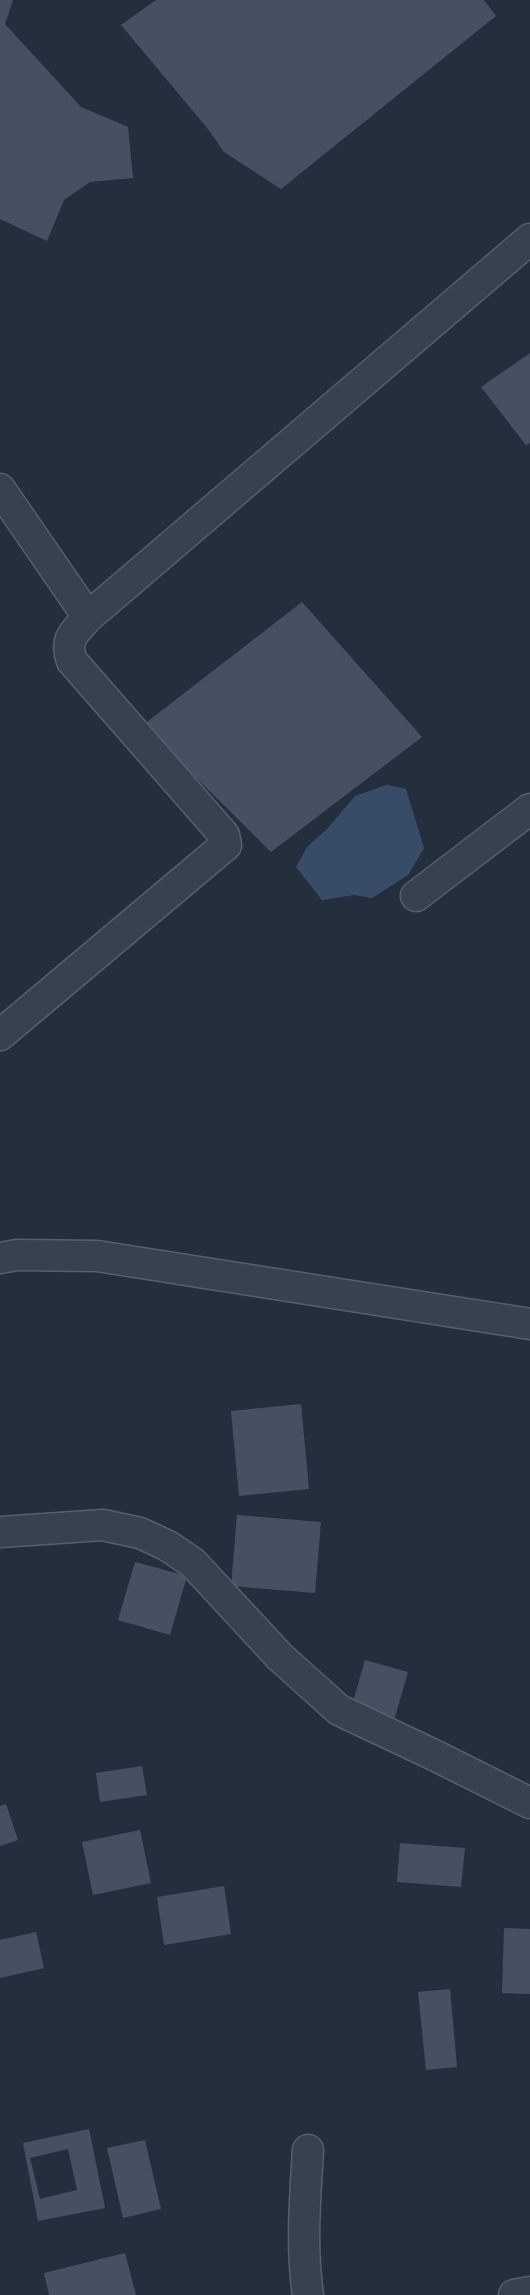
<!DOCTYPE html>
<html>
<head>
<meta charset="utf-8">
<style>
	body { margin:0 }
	canvas { display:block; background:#242f3e }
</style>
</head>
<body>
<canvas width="530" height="2295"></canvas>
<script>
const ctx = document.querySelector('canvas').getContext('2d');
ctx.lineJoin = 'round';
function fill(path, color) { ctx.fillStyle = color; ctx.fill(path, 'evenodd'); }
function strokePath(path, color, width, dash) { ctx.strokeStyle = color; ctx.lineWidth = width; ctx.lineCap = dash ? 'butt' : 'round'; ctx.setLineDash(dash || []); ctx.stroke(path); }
fill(new Path2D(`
	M 387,785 L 406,789 L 424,848 L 408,875 L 372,898 L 354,895 L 322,900 L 296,867 L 307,847 L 327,829 L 355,796 Z`), '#394c67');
fill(new Path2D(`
	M 0,0 L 13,0 L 5,24 L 81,107 L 128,127 L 133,178 L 90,182 L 64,200 L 47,241 L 0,219 Z
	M 156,0 L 484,0 L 496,16 L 281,189 L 224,152 L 208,129 L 121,25 Z
	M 530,353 L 530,443 L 526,445 L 481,387 Z
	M 302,602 L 422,737 L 271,852 L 143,725 Z
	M 301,1404 L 309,1489 L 239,1496 L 231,1411 Z
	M 237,1515 L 321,1522 L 315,1593 L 231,1586 Z
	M 135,1562 L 187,1576 L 170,1635 L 118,1620 Z
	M 365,1660 L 408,1672 L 393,1724 L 350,1712 Z
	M 142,1766 L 147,1795 L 100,1802 L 96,1773 Z
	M 6,1804 L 18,1840 L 0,1846 L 0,1806 Z
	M 140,1830 L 151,1883 L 93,1895 L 82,1842 Z
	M 400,1843 L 465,1848 L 461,1887 L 397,1882 Z
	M 224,1886 L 231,1934 L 164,1945 L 157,1897 Z
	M 504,1928 L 530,1929 L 530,1994 L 502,1993 Z
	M 36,1932 L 44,1968 L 0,1978 L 0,1940 Z
	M 450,1989 L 457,2067 L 426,2070 L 418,1992 Z
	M 89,2129 L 105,2208 L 38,2221 L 23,2143 ZM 68,2149 L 77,2190 L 40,2199 L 30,2158 Z
	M 145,2140 L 161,2209 L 123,2218 L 107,2148 Z
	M 125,2253 L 136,2295 L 49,2295 L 44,2273 Z`), '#455162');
const street = new Path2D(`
	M 0,489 L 88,617
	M 416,896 L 530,809
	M 0,1035 L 226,845 L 224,835 L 72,661 C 64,639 74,633 88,617 L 530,239
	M 0,1258 L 17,1255 L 97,1256 L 530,1324
	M 0,1532 L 103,1525 L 140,1533 L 168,1546 L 193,1563 L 280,1657 L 339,1710 L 436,1756 L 530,1803
	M 308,2295 C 301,2247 305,2199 308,2150
	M 514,2295 L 530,2292`);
strokePath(street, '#565f6c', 33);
strokePath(street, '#38414e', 30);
</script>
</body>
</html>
